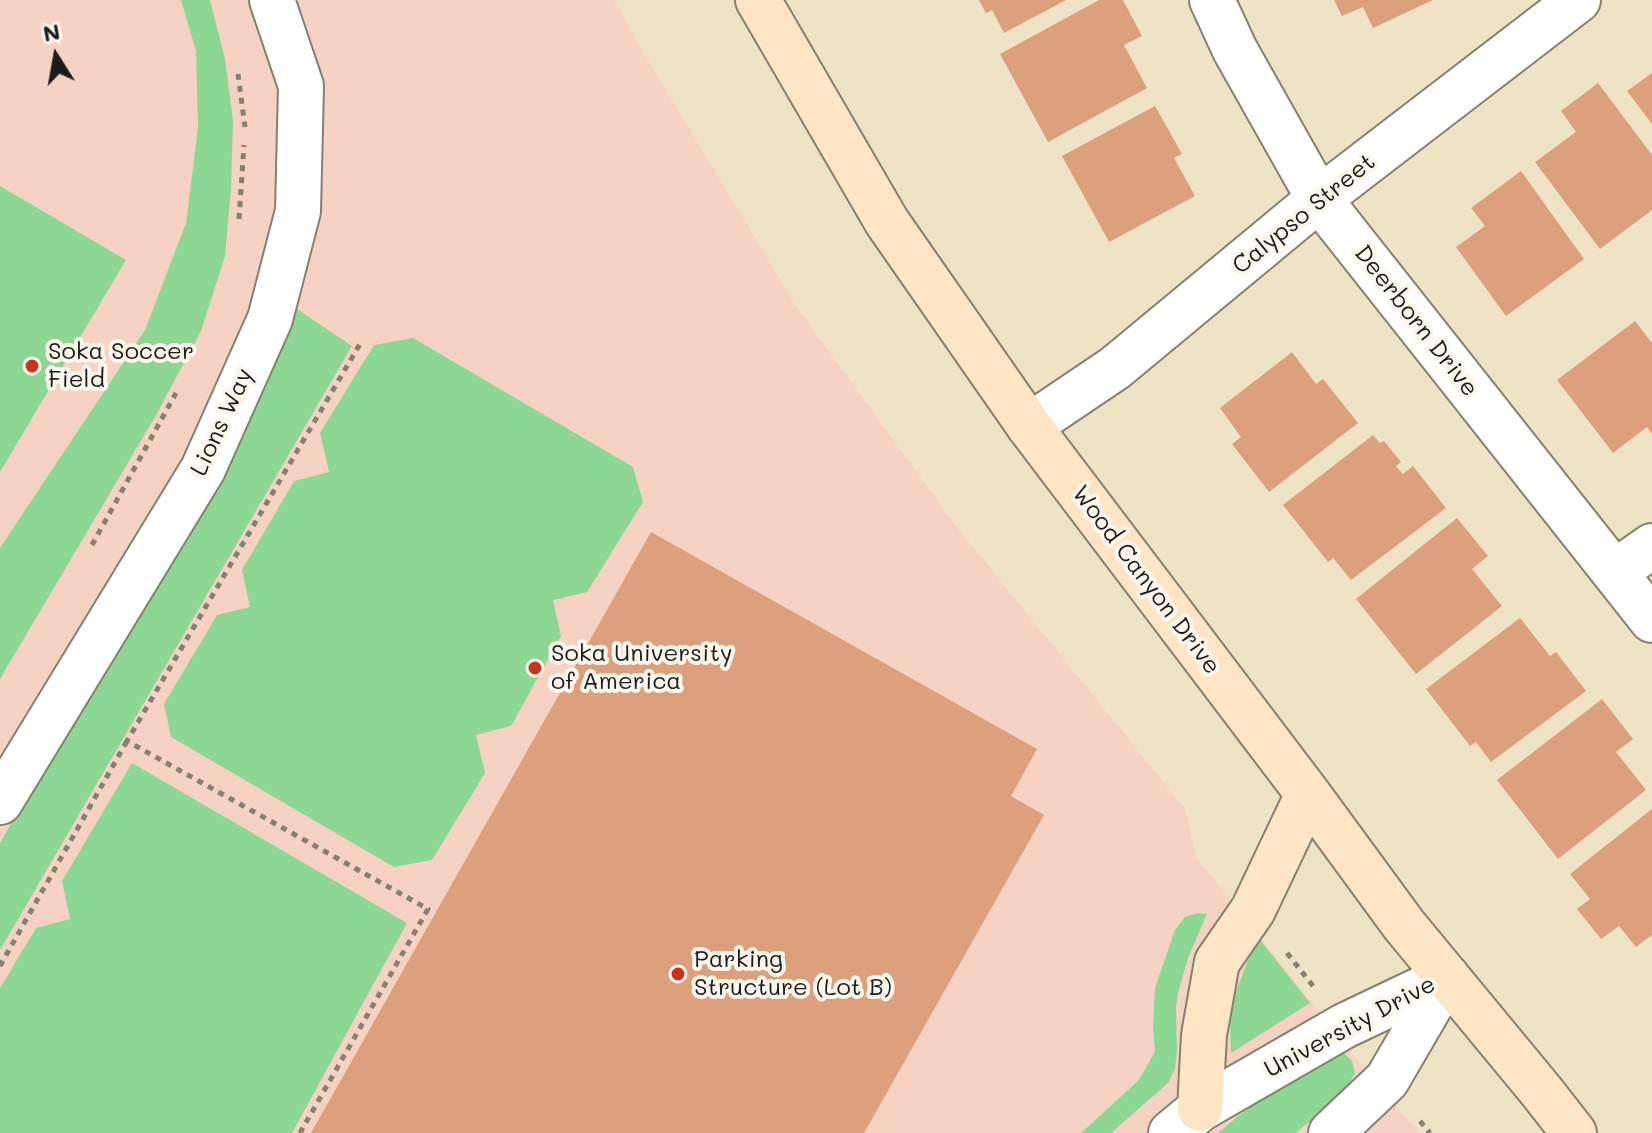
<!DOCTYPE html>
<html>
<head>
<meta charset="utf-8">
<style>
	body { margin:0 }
	#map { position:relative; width:1652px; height:1133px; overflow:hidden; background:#eee3c4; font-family:Mali,sans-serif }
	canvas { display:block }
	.north { position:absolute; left:16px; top:16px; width:80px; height:80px; -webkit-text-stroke:6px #fbf7ec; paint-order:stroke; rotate:349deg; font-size:22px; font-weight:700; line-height:32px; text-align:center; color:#1c1c1c }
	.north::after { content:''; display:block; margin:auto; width:28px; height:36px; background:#1c1c1c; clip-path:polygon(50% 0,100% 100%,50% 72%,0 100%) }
</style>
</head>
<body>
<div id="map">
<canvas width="1652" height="1133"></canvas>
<div class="north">N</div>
</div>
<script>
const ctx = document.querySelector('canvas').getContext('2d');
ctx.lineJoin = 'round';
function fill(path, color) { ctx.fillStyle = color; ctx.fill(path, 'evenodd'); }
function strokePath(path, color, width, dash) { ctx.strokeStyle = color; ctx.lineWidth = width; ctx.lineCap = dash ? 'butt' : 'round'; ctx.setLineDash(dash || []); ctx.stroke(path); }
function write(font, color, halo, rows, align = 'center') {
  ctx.font = font + ' Mali,sans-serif'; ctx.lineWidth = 8; ctx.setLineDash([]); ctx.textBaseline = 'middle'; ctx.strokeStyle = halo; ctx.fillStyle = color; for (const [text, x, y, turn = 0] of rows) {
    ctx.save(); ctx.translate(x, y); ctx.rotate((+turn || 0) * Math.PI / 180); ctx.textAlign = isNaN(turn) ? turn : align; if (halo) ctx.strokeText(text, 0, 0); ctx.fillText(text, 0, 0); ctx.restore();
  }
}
fill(new Path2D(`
	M 0,0 L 614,0 L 642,50 L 796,306 L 956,526 L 1185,809 L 1196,857 L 1356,1058 L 1419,1133 L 0,1133 Z`), '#f6d2c3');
fill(new Path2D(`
	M 181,0 L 210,0 L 225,59 L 233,121 L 231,189 L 225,256 L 201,331 L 155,417 L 0,679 L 0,548 L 145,330 L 186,223 L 198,127 L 196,51 Z
	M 0,186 L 126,260 L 0,472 Z
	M 291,305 L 352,346 L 0,950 L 0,843 L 217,464 Z
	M 413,338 L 633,467 L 643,502 L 587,592 L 553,600 L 561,636 L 511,726 L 476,735 L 485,773 L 432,860 L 394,867 L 171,737 L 164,704 L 217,615 L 250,607 L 242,570 L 294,481 L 329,472 L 320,433 L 374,345 Z
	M 132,763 L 407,923 L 292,1133 L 0,1133 L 0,988 L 36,928 L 70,919 L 62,881 Z
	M 1197,913 L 1207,914 L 1188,958 L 1178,993 L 1176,1007 L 1177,1052 L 1175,1069 L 1168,1083 L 1111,1133 L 1081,1133 L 1138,1081 L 1155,1052 L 1153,1028 L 1155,988 L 1175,930 L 1185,917 Z
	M 1257,936 L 1310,1003 L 1231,1053 L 1230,1023 L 1236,992 Z
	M 1338,1052 L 1344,1053 L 1352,1061 L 1355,1073 L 1350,1082 L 1316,1117 L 1295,1133 L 1218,1133 L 1265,1094 Z`), '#8dd794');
fill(new Path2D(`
	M 979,0 L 1066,0 L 1004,33 L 992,10 L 986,13 Z
	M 1099,0 L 1123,0 L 1142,36 L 1124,45 L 1147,88 L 1048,142 L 1000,54 Z
	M 1334,0 L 1433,0 L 1373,28 L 1363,7 L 1342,16 Z
	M 1652,73 L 1652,124 L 1627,91 Z
	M 1598,83 L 1652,155 L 1652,210 L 1600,249 L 1535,162 L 1576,132 L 1561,111 Z
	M 1155,106 L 1182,154 L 1174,158 L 1195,196 L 1109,242 L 1062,156 Z
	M 1521,171 L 1584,259 L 1506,316 L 1456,247 L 1485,226 L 1471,208 Z
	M 1635,321 L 1652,343 L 1652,434 L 1647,427 L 1613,453 L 1557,380 Z
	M 1292,352 L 1316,384 L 1323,379 L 1358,423 L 1269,492 L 1232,444 L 1241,437 L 1220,408 Z
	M 1373,435 L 1380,443 L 1384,441 L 1401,462 L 1396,466 L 1403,474 L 1413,466 L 1446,508 L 1351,580 L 1333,558 L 1328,562 L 1283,505 Z
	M 1457,518 L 1488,556 L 1472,569 L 1502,606 L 1416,674 L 1356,599 Z
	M 651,532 L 1037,749 L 1011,796 L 1044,815 L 864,1133 L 311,1133 Z
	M 1520,618 L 1550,656 L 1556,652 L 1586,691 L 1491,762 L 1476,742 L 1470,746 L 1426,689 Z
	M 1602,699 L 1633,739 L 1616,752 L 1646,790 L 1558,859 L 1497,780 Z
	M 1652,809 L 1652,935 L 1636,947 L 1619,926 L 1601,939 L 1577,909 L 1590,899 L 1570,874 Z`), '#dca07d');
const minor = new Path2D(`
	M 1212,0 L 1235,50 L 1319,199 L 1652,620
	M 1029,426 L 1115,368 L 1319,199 L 1578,0
	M 1615,572 L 1652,546`);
const tertiary = new Path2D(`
	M 0,802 L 203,469 L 270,319 L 298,211 L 301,86 L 272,0
	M 1171,1133 L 1200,1109 L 1344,1026 L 1447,977
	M 1331,1133 L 1387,1080 L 1447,977`);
const secondary = new Path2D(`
	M 758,0 L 887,222 L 1029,426 L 1308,794 L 1404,925 L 1542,1092 L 1574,1133
	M 1200,1109 L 1204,1035 L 1217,962 L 1253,910 L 1308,794`);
strokePath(minor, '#858070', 48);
strokePath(tertiary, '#858070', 48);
strokePath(secondary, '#858070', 48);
strokePath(new Path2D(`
	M 238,74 L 245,127
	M 239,219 L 244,145
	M 92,545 L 176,393
	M 1287,953 L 1313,986
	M 0,966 L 127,741
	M 1420,1121 L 1430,1133
	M 300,1133 L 428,909 L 127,741 L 360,344`), '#858070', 5, [6, 6]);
strokePath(minor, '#fff', 44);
strokePath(tertiary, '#fff', 44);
strokePath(secondary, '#fde5c5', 44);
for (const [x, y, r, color] of [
	[32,366,8,"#c8321e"],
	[535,668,8,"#c8321e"],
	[678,974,8,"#c8321e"]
]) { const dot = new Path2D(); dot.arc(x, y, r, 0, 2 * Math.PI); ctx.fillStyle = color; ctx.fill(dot); strokePath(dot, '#fbf7ec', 3); }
write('24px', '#1c1c1c', '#fbf7ec', [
	["Calypso Street",1304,214,-39],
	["Deerborn Drive",1416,321,52],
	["Lions Way",222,422,-65],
	["Wood Canyon Drive",1146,580,53],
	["University Drive",1350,1027,-28]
]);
write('24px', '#1c1c1c', '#fbf7ec', [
	["Soka Soccer",48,352],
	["Field",48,380],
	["Soka University",551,654],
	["of America",551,682],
	["Parking",694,960],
	["Structure (Lot B)",694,988]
], 'left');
</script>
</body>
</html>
